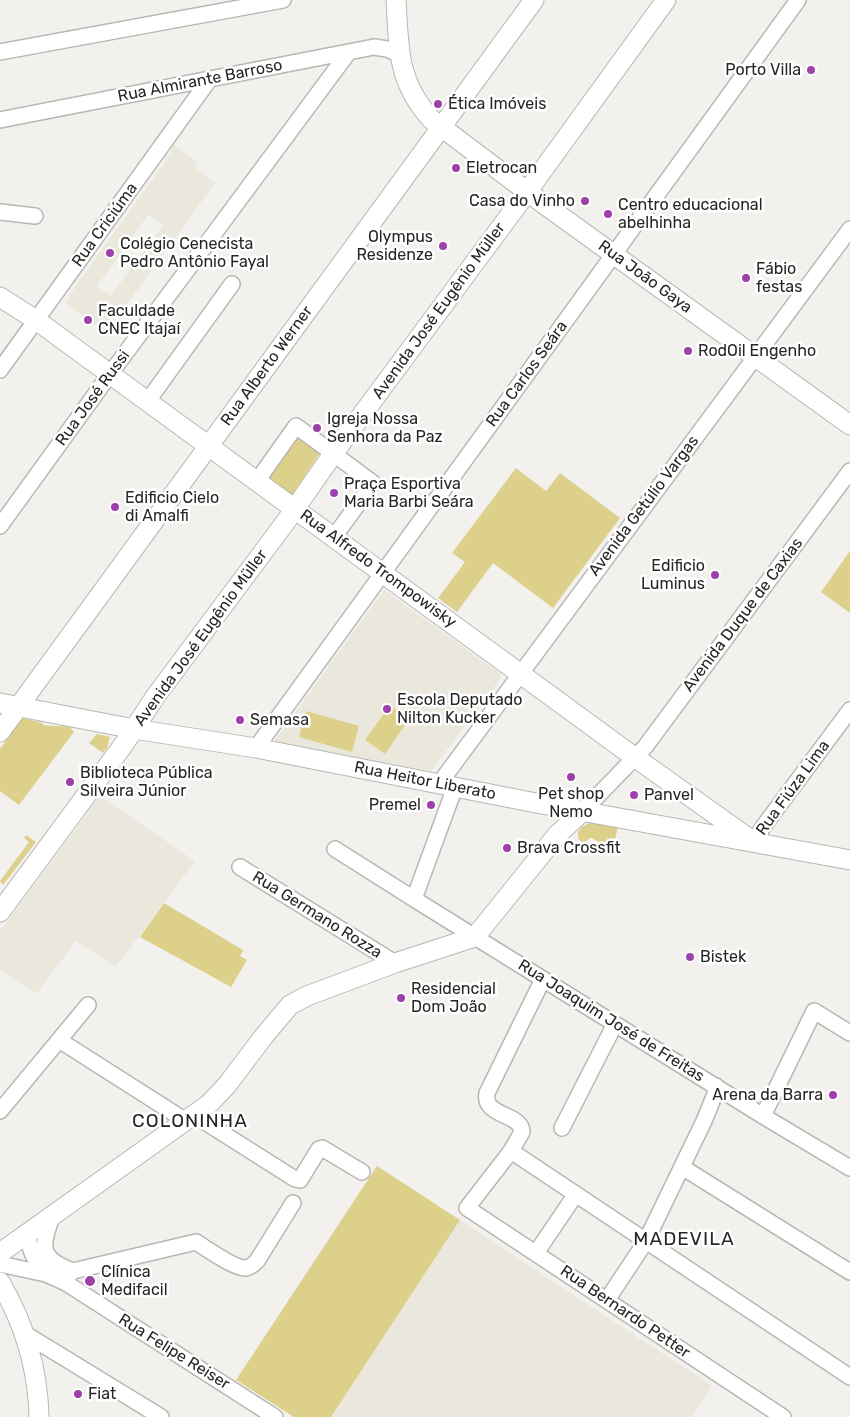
<!DOCTYPE html>
<html>
<head>
<meta charset="utf-8">
<style>
	body { margin:0 }
	canvas { display:block; background:#f2f1ed }
</style>
</head>
<body>
<canvas width="850" height="1417"></canvas>
<script>
const ctx = document.querySelector('canvas').getContext('2d');
ctx.lineJoin = 'round';
function fill(path, color) { ctx.fillStyle = color; ctx.fill(path, 'evenodd'); }
function strokePath(path, color, width, dash) { ctx.strokeStyle = color; ctx.lineWidth = width; ctx.lineCap = dash ? 'butt' : 'round'; ctx.setLineDash(dash || []); ctx.stroke(path); }
function write(font, color, halo, rows, align = 'center') {
  ctx.font = font + ' Rubik,sans-serif'; ctx.lineWidth = 5; ctx.setLineDash([]); ctx.textBaseline = 'middle'; ctx.strokeStyle = halo; ctx.fillStyle = color; for (const [text, x, y, turn = 0] of rows) {
    ctx.save(); ctx.translate(x, y); ctx.rotate((+turn || 0) * Math.PI / 180); ctx.textAlign = isNaN(turn) ? turn : align; if (halo) ctx.strokeText(text, 0, 0); ctx.fillText(text, 0, 0); ctx.restore();
  }
}
fill(new Path2D(`
	M 174,145 L 198,162 L 195,167 L 215,183 L 117,318 L 114,316 L 103,331 L 65,303 L 79,281 L 168,158 L 167,157 L 171,152 L 170,151 ZM 148,215 L 163,225 L 111,296 L 97,286 Z
	M 384,590 L 501,674 L 501,678 L 431,771 L 276,743 L 275,740 Z
	M 100,796 L 195,861 L 116,967 L 76,941 L 36,994 L 0,969 L 0,931 Z
	M 460,1220 L 712,1386 L 692,1417 L 331,1417 Z`), '#eae8dc');
fill(new Path2D(`
	M 296,431 L 322,450 L 292,495 L 265,476 Z
	M 516,468 L 546,491 L 560,473 L 620,518 L 553,608 L 493,563 L 457,612 L 438,598 L 465,562 L 452,553 Z
	M 850,551 L 850,613 L 821,592 Z
	M 390,705 L 409,719 L 385,754 L 365,740 Z
	M 306,711 L 359,726 L 352,752 L 299,737 Z
	M 22,718 L 43,723 L 43,725 C 53,727 61,725 70,727 L 74,732 L 19,805 L 0,791 L 0,749 Z
	M 97,734 L 110,737 L 107,748 L 103,753 L 89,743 Z
	M 591,822 L 618,827 L 612,850 L 592,838 L 590,838 L 583,844 L 578,838 L 578,832 L 582,827 Z
	M 26,835 L 36,842 L 3,885 L 0,881 L 29,842 L 24,838 Z
	M 164,903 L 243,950 L 240,956 L 247,960 L 231,987 L 140,937 Z
	M 377,1166 L 460,1220 L 331,1417 L 294,1417 L 236,1380 Z`), '#ddd08b');
const minor = new Path2D(`
	M 0,52 L 283,0
	M 0,120 L 374,47 L 387,49 L 400,55
	M 0,212 L 35,216
	M 0,370 L 209,80
	M 147,402 L 232,284
	M 257,481 L 296,426 L 373,483 L 334,537
	M 0,526 L 110,374 L 348,53
	M 256,748 L 798,0
	M 439,784 L 850,229
	M 455,787 L 414,899 L 763,1116 L 850,1168
	M 583,811 L 645,747 L 850,471
	M 754,842 L 763,827 L 850,710
	M 335,849 L 414,899
	M 240,867 L 395,963
	M 543,979 L 487,1093 C 482,1117 522,1113 522,1132 L 511,1151 L 467,1208 L 783,1417
	M 59,1040 L 88,1005
	M 0,1111 L 59,1040 L 186,1121
	M 194,1115 L 295,1179 L 300,1180 L 319,1149 L 322,1148 L 362,1172
	M 763,1116 L 814,1011 L 850,1033
	M 562,1128 L 615,1024
	M 511,1151 L 850,1377
	M 682,1167 L 850,1272
	M 52,1217 C 40,1248 40,1259 73,1271
	M 28,1233 C 29,1252 35,1260 46,1274
	M 536,1253 L 576,1194
	M 0,1264 L 46,1274 L 66,1283 L 275,1417
	M 66,1283 L 67,1277 L 73,1271 L 196,1242 C 206,1248 235,1269 246,1268 C 251,1267 254,1264 257,1261 L 293,1203
	M 607,1300 L 646,1241 L 704,1121 L 715,1094 L 716,1086
	M 22,1332 L 161,1417`);
const major = new Path2D(`
	M 396,0 C 399,49 397,82 432,120 L 541,202 L 850,425
	M 0,297 L 36,320 L 626,751 L 754,842
	M 0,703 L 134,729 L 256,748 L 531,802 L 850,860
	M 0,732 L 534,0
	M 0,912 L 124,744 L 155,697 L 287,520 L 333,454 L 527,192 L 666,0
	M 0,1253 L 209,1104 L 227,1085 L 264,1036 L 290,1005 L 307,996 L 395,963 L 475,937 L 557,835 L 583,811
	M 0,1282 C 24,1323 38,1370 39,1417`);
strokePath(minor, '#b8b7b3', 18);
strokePath(major, '#b8b7b3', 21);
strokePath(minor, '#fff', 15);
strokePath(major, '#fff', 19);
for (const [x, y, r, color] of [
	[811,70,5,"#9e40a9"],
	[438,104,5,"#9e40a9"],
	[456,168,5,"#9e40a9"],
	[585,201,5,"#9e40a9"],
	[608,214,5,"#9e40a9"],
	[443,246,5,"#9e40a9"],
	[110,253,5,"#9e40a9"],
	[746,278,5,"#9e40a9"],
	[88,320,5,"#9e40a9"],
	[688,351,5,"#9e40a9"],
	[317,428,5,"#9e40a9"],
	[334,493,5,"#9e40a9"],
	[115,507,5,"#9e40a9"],
	[715,575,5,"#9e40a9"],
	[387,709,5,"#9e40a9"],
	[240,720,5,"#9e40a9"],
	[571,777,5,"#9e40a9"],
	[70,782,5,"#9e40a9"],
	[634,795,5,"#9e40a9"],
	[431,805,5,"#9e40a9"],
	[507,848,5,"#9e40a9"],
	[690,957,5,"#9e40a9"],
	[401,998,5,"#9e40a9"],
	[833,1095,5,"#9e40a9"],
	[90,1281,6,"#9e40a9"],
	[78,1394,5,"#9e40a9"]
]) { const dot = new Path2D(); dot.arc(x, y, r, 0, 2 * Math.PI); ctx.fillStyle = color; ctx.fill(dot); strokePath(dot, '#fff', 2); }
write('16px', '#262624', '#fff', [
	["Porto Villa",801,70,"right"],
	["Ética Imóveis",448,104],
	["Eletrocan",466,168],
	["Casa do Vinho",575,201,"right"],
	["Centro educacional",618,205],
	["abelhinha",618,223],
	["Olympus",433,237,"right"],
	["Residenze",433,255,"right"],
	["Colégio Cenecista",120,244],
	["Pedro Antônio Fayal",120,262],
	["Fábio",756,269],
	["festas",756,287],
	["Faculdade",98,311],
	["CNEC Itajaí",98,329],
	["RodOil Engenho",698,351],
	["Igreja Nossa",327,419],
	["Senhora da Paz",327,437],
	["Praça Esportiva",344,484],
	["Maria Barbi Seára",344,502],
	["Edificio Cielo",125,498],
	["di Amalfi",125,516],
	["Edificio",705,566,"right"],
	["Luminus",705,584,"right"],
	["Escola Deputado",397,700],
	["Nilton Kucker",397,718],
	["Semasa",250,720],
	["Biblioteca Pública",80,773],
	["Silveira Júnior",80,791],
	["Pet shop",571,794,"center"],
	["Nemo",571,812,"center"],
	["Panvel",644,795],
	["Premel",421,805,"right"],
	["Brava Crossfit",517,848],
	["Bistek",700,957],
	["Residencial",411,989],
	["Dom João",411,1007],
	["Arena da Barra",823,1095,"right"],
	["Clínica",101,1272],
	["Medifacil",101,1290],
	["Fiat",88,1394]
], 'left');
write('16px', '#262624', '#fff', [
	["Rua Almirante Barroso",200,81,-11],
	["Rua Criciúma",105,225,-54],
	["Rua João Gaya",645,277,36],
	["Avenida José Eugênio Müller",439,311,-54],
	["Rua Alberto Werner",267,366,-54],
	["Rua Carlos Seára",527,374,-54],
	["Rua José Russi",93,398,-54],
	["Avenida Getúlio Vargas",644,506,-53],
	["Rua Alfredo Trompowisky",378,569,36],
	["Avenida Duque de Caxias",743,615,-53],
	["Avenida José Eugênio Müller",201,638,-54],
	["Rua Heitor Liberato",425,781,11],
	["Rua Fiúza Lima",793,788,-54],
	["Rua Germano Rozza",317,915,32],
	["Rua Joaquim José de Freitas",611,1021,32],
	["Rua Bernardo Petter",625,1312,34],
	["Rua Felipe Reiser",174,1352,32]
]);
ctx.letterSpacing = '1px';
write('19px', '#262624', '#fff', [
	["COLONINHA",190,1122],
	["MADEVILA",684,1240]
]);
ctx.letterSpacing = '0px';
</script>
</body>
</html>
